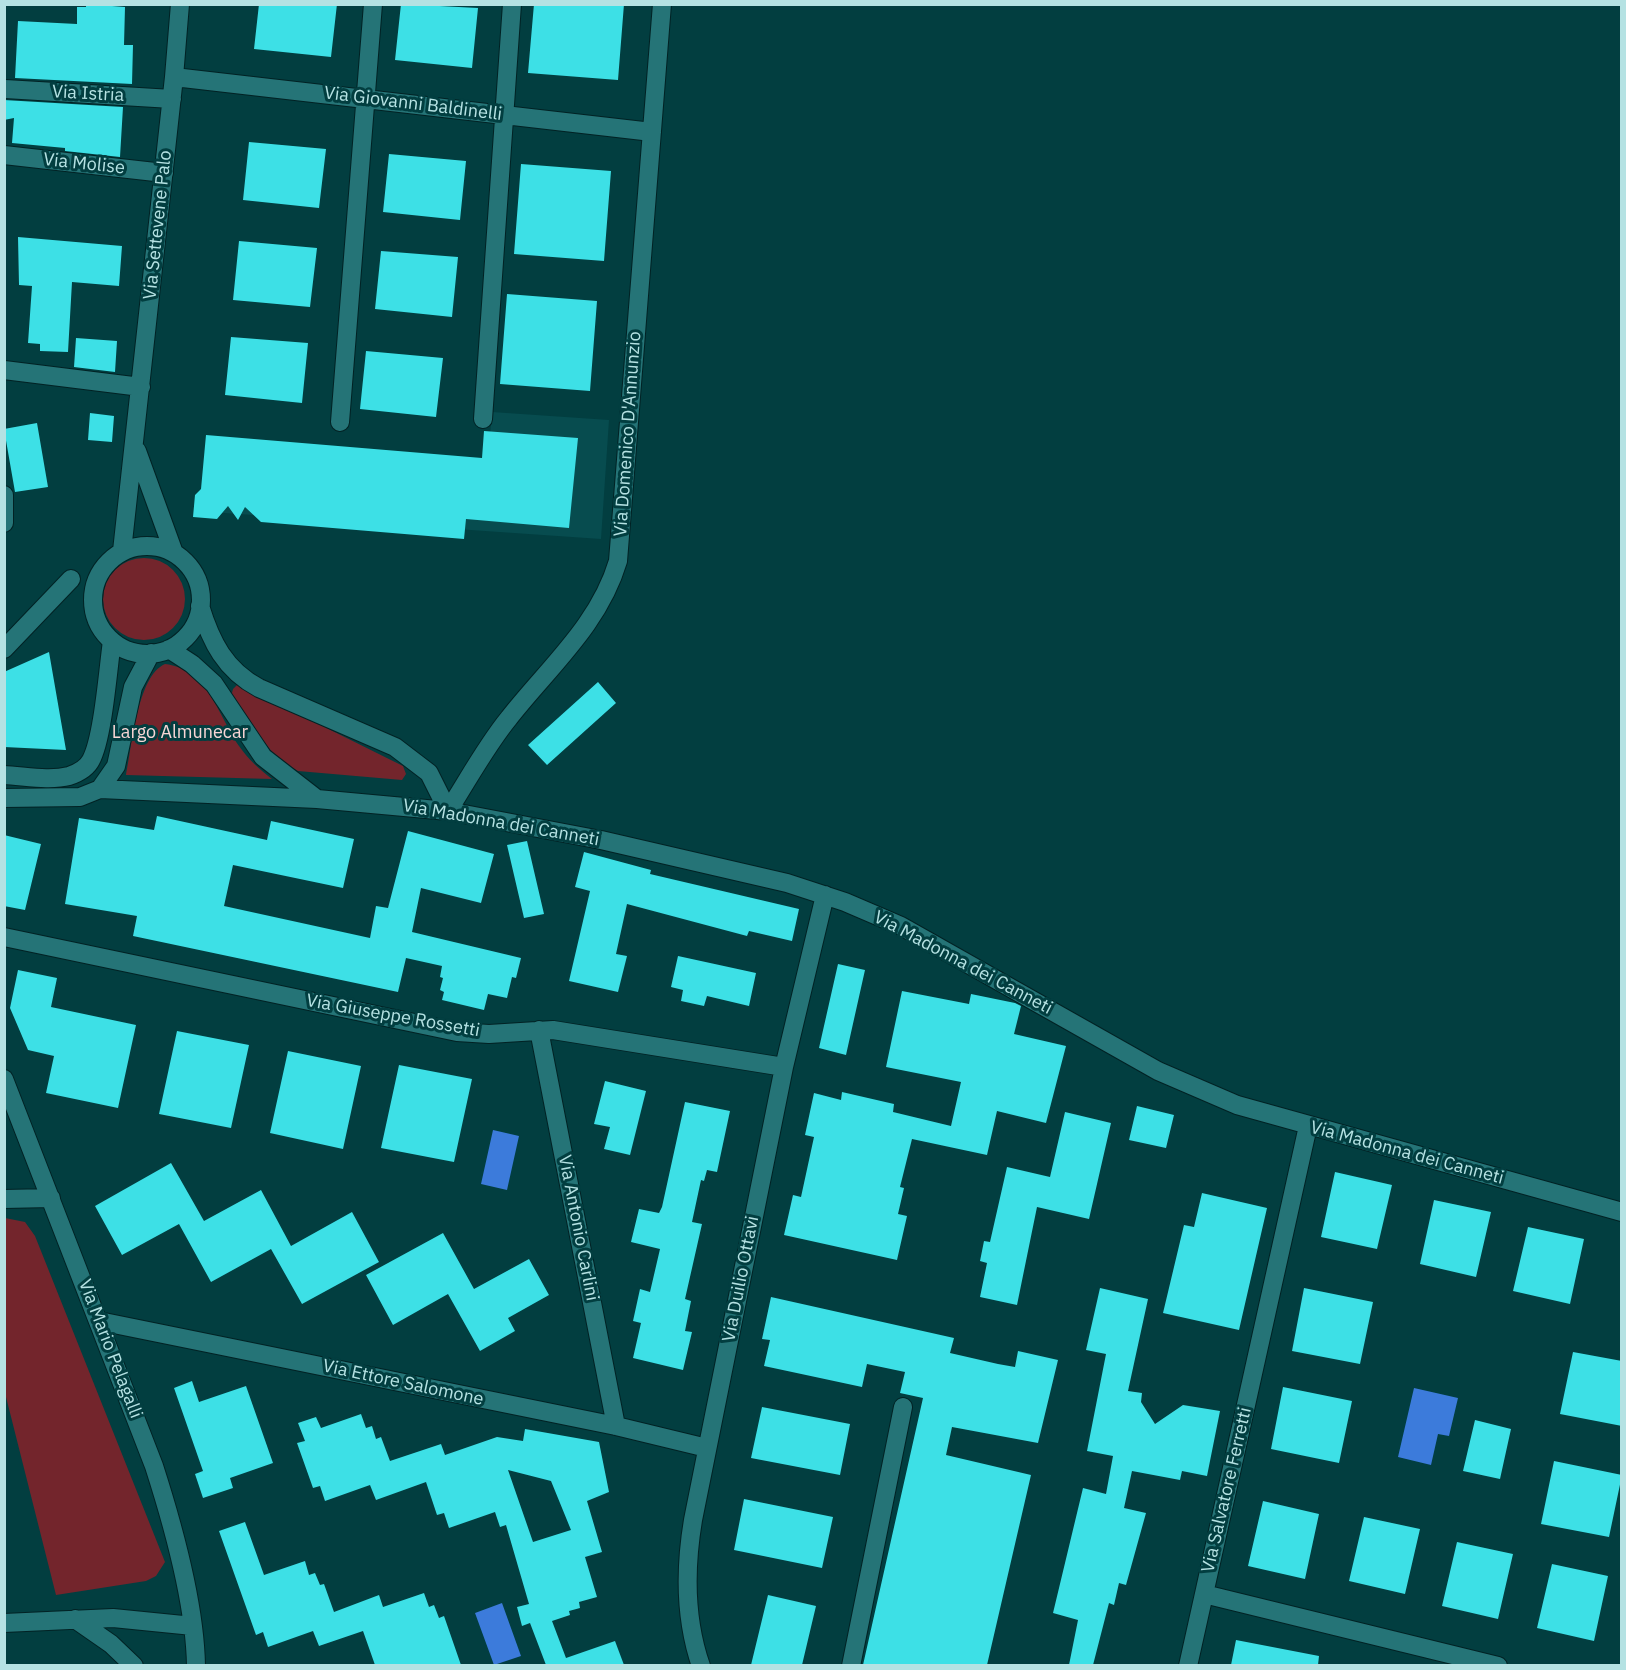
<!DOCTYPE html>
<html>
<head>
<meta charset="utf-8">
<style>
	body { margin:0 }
	#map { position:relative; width:1626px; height:1670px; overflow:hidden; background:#023e40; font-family:"IBM Plex Sans",sans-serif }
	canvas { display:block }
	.frame { position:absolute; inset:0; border:6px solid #b5e2e3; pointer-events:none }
</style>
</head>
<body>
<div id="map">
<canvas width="1626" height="1670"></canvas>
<div class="frame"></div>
</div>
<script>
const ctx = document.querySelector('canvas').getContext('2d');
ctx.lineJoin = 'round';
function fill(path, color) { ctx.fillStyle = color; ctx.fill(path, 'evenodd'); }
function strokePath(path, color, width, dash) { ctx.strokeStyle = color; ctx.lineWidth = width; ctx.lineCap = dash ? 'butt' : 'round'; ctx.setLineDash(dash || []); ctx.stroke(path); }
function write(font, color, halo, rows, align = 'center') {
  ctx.font = font + ' "IBM Plex Sans",sans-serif'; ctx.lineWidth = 6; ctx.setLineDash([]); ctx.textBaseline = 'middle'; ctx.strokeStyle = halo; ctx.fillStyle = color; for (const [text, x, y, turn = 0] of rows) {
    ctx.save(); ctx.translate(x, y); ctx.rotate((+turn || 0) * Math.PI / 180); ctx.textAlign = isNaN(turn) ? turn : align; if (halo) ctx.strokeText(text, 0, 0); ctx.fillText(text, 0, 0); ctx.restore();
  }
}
fill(new Path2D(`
	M 492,412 L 609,420 L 601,539 L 210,512 L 215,442 L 488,460 Z`), '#074c4f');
fill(new Path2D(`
	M103 599a41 41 0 1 1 82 0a41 41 0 1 1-82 0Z
	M 165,664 C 208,669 218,715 239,746 C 249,760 259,769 272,779 L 126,775 C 132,747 137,676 165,664 Z
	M 238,684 L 403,766 L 406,774 L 402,780 L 298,771 L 278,760 L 231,697 L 233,689 Z
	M 5,1218 L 25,1222 L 35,1236 L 165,1562 L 156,1576 L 146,1581 L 56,1595 L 5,1393 Z`), '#73252c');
fill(new Path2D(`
	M 493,1130 L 519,1136 L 507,1190 L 481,1184 Z
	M 1414,1388 L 1458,1398 L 1449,1436 L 1438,1434 L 1431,1465 L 1398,1457 Z
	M 502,1603 L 521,1656 L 494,1665 L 475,1613 Z`), '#3c7bdb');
fill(new Path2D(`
	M 86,4 L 125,7 L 124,45 L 133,45 L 132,84 L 15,78 L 18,21 L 77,24 L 77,7 L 86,7 Z
	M 259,4 L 337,4 L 331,57 L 254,49 Z
	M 401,4 L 478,8 L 472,68 L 395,60 Z
	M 534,4 L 624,4 L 618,80 L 528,73 Z
	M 4,100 L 123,107 L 120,157 L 65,151 L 65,148 L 12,143 L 14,118 L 4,120 Z
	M 249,142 L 326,149 L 319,208 L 243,200 Z
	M 389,154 L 466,161 L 460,220 L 383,212 Z
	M 521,164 L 611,171 L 604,261 L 514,254 Z
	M 18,237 L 122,246 L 119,286 L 72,282 L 68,352 L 40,351 L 40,344 L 28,343 L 32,286 L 19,285 Z
	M 239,241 L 317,248 L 310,307 L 233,300 Z
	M 381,251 L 458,257 L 452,317 L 375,309 Z
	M 507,294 L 597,301 L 590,391 L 500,384 Z
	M 231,337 L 308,343 L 302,403 L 225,395 Z
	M 76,338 L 117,341 L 115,372 L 74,367 Z
	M 366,351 L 443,358 L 436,417 L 360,409 Z
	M 90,413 L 114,416 L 112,442 L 88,440 Z
	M 37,423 L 48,487 L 15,492 L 4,429 Z
	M 484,431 L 578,438 L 569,528 L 466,519 L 464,539 L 261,522 L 245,507 L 238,520 L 228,506 L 217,519 L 193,517 L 195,495 L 201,489 L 206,435 L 482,458 Z
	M 49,652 L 66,750 L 4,747 L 4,672 Z
	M 598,682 L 616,703 L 547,765 L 528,745 Z
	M 157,816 L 267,840 L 271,821 L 354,839 L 343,888 L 233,865 L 224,906 L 370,938 L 376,906 L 388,908 L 408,831 L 494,854 L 481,903 L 421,888 L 412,932 L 521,958 L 516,978 L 512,977 L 507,998 L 488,994 L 484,1010 L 442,1000 L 444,992 L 440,990 L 443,978 L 440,977 L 442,966 L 406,958 L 398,992 L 133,936 L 137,916 L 65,904 L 79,818 L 154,830 Z
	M 4,835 L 41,844 L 25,910 L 4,906 Z
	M 527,841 L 544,914 L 524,918 L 507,845 Z
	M 584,852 L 651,870 L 650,874 L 799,909 L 792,941 L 749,931 L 747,936 L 627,904 L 616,954 L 627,956 L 618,992 L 569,981 L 590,891 L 575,887 Z
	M 678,956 L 756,973 L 749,1006 L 707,996 L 704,1006 L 681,1001 L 683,990 L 671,987 Z
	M 838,964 L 865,970 L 846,1055 L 819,1048 Z
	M 18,970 L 57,978 L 51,1007 L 136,1025 L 118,1108 L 46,1093 L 54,1056 L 28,1050 L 10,1008 Z
	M 902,991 L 969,1004 L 971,994 L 1015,1003 L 1021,1006 L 1014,1034 L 1066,1046 L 1046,1123 L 997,1111 L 987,1155 L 912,1139 L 900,1187 L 904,1188 L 898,1214 L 907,1216 L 897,1260 L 784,1235 L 793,1195 L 801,1197 L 814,1137 L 805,1135 L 814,1093 L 841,1100 L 842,1092 L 894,1104 L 893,1112 L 951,1126 L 961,1082 L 886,1067 Z
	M 177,1031 L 249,1045 L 231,1128 L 159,1114 Z
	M 288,1051 L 361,1066 L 343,1149 L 270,1133 Z
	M 399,1065 L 472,1079 L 454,1162 L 381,1148 Z
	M 605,1081 L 646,1091 L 630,1155 L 604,1149 L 610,1127 L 594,1124 Z
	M 685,1102 L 730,1111 L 717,1172 L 707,1170 L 704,1181 L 701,1180 L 692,1222 L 702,1224 L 685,1299 L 691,1301 L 685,1331 L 692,1332 L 683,1370 L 633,1358 L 641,1323 L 633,1321 L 640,1289 L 650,1292 L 660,1249 L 631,1242 L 639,1209 L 659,1213 L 662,1207 Z
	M 1137,1106 L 1174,1115 L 1166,1148 L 1129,1140 Z
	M 1065,1112 L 1111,1123 L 1089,1219 L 1037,1207 L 1017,1305 L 980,1297 L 987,1263 L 980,1261 L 984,1241 L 990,1242 L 1007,1167 L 1050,1177 Z
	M 171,1163 L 204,1221 L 261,1190 L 291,1246 L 352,1212 L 379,1262 L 302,1304 L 271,1249 L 211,1282 L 179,1224 L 122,1255 L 95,1206 Z
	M 1335,1172 L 1392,1185 L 1377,1249 L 1321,1237 Z
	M 1202,1193 L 1267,1208 L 1239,1330 L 1163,1313 L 1184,1225 L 1194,1227 Z
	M 1434,1200 L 1491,1212 L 1476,1277 L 1420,1264 Z
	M 1528,1227 L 1584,1239 L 1570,1304 L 1513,1291 Z
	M 443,1233 L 474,1289 L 529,1259 L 549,1295 L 508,1318 L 515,1331 L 480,1351 L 448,1294 L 393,1325 L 366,1275 Z
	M 1100,1288 L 1148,1299 L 1128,1391 L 1142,1393 L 1141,1402 L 1155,1424 L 1183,1405 L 1220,1411 L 1207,1476 L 1182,1471 L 1180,1480 L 1132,1471 L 1124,1508 L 1146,1513 L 1126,1585 L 1119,1583 L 1114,1605 L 1109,1603 L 1093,1665 L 1069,1665 L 1078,1620 L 1053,1613 L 1083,1488 L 1106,1494 L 1113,1456 L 1087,1451 L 1106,1354 L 1086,1350 Z
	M 1304,1288 L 1373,1302 L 1360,1364 L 1292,1351 Z
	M 771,1297 L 954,1338 L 950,1353 L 998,1364 L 1015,1367 L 1018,1351 L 1058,1360 L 1038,1443 L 952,1427 L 946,1455 L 1031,1475 L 987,1665 L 863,1665 L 923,1398 L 900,1393 L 905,1372 L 867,1364 L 862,1387 L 764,1366 L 770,1340 L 762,1339 Z
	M 1573,1352 L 1622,1361 L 1622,1426 L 1560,1414 Z
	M 192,1381 L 199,1402 L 246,1386 L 273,1463 L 230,1478 L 233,1488 L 203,1498 L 195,1474 L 203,1471 L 174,1388 Z
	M 1283,1387 L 1352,1401 L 1339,1463 L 1271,1449 Z
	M 762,1407 L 850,1424 L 840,1475 L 751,1458 Z
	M 361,1414 L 366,1428 L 372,1426 L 376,1439 L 381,1437 L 390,1461 L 441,1444 L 445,1455 L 497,1437 L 523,1441 L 525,1429 L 599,1442 L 609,1492 L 587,1501 L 602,1552 L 585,1557 L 597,1597 L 579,1602 L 580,1608 L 569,1611 L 570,1615 L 552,1621 L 566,1658 L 615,1641 L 624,1665 L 546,1665 L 530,1623 L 522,1626 L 517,1607 L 529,1604 L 506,1525 L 500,1527 L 495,1512 L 449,1528 L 444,1513 L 437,1515 L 426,1482 L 376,1500 L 370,1485 L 325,1501 L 320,1486 L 313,1488 L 297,1443 L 305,1441 L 298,1423 L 316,1417 L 321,1428 ZM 508,1470 L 551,1481 L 571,1530 L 533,1542 Z
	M 1475,1420 L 1511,1429 L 1500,1479 L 1463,1471 Z
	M 1554,1461 L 1622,1475 L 1609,1537 L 1541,1524 Z
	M 744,1499 L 833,1517 L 822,1568 L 734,1550 Z
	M 1263,1501 L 1319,1514 L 1305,1579 L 1248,1566 Z
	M 1364,1517 L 1420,1529 L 1405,1594 L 1349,1581 Z
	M 245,1522 L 264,1575 L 305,1561 L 309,1575 L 315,1573 L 320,1585 L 324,1584 L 334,1612 L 379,1595 L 383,1607 L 424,1593 L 429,1607 L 434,1605 L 439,1618 L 444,1616 L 461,1665 L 375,1665 L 363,1631 L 319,1646 L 313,1631 L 268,1647 L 263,1632 L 256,1635 L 219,1531 Z
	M 1457,1542 L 1513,1554 L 1498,1619 L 1442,1606 Z
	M 1552,1564 L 1608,1576 L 1594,1641 L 1537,1628 Z
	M 768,1595 L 816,1606 L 802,1665 L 751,1665 Z
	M 1236,1640 L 1319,1656 L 1318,1665 L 1231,1665 Z`), '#3de0e6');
const minor = new Path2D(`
	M 174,77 L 652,132
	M 5,89 L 172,99
	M 4,155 L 164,173
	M 4,370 L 141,387
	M 483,419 L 512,4
	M 340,422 L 373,4
	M 137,451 L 174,553
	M 4,495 L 4,523
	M93 600a54 54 0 1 1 108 0a54 54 0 1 1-108 0Z
	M 122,551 L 174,77 L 180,4
	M 200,606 C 211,642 225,670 259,688 L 395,747 L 429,773 L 448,811
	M 4,649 L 71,579
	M 169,649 L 192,664 L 214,684 L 263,757 L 317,799
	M 4,775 C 25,776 49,781 69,776 C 78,773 87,768 91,760 C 103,738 108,669 112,641
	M 100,789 L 317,799 L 448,811 L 601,840 L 787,883 L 845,902 L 901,926 L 1158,1071 L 1237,1105 L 1622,1212
	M 4,798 L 80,797 L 100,789 L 116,766 L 133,687 L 151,653
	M 448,811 C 468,780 486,746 509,718 C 549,667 599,625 618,561 L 662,4
	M 4,937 L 457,1032 L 489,1034 L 553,1030 L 784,1067
	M 539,1030 L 616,1426
	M 4,1079 L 154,1466 C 173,1525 195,1604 196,1666
	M 1308,1126 L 1204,1594 L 1498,1666
	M 4,1199 L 51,1198
	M 99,1321 L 616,1426 L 707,1448
	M 75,1619 L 111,1644 L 134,1666
	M 4,1623 L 113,1618 L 193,1626
	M 701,1666 C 685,1620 685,1568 693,1520 L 784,1067 L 825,895
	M 851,1666 L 903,1407
	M 1188,1666 L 1204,1594`);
strokePath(minor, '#022224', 20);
strokePath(minor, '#257477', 18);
write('18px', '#b5e2e3', '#023e40', [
	["Via Istria",88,94,3],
	["Via Giovanni Baldinelli",413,104,7],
	["Via Molise",84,164,6],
	["Via Settevene Palo",158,225,-84],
	["Via Domenico D'Annunzio",628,434,-86],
	["Via Madonna dei Canneti",501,823,10],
	["Via Madonna dei Canneti",963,963,28],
	["Via Giuseppe Rossetti",393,1016,10],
	["Via Madonna dei Canneti",1407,1153,15],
	["Via Antonio Carlini",578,1228,79],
	["Via Duilio Ottavi",741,1279,-79],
	["Via Mario Pelagalli",110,1349,69],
	["Via Ettore Salomone",403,1383,12],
	["Via Salvatore Ferretti",1227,1490,-77]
]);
write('18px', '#f8d6d5', '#023e40', [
	["Largo Almunecar",180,733]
]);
</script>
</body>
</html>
